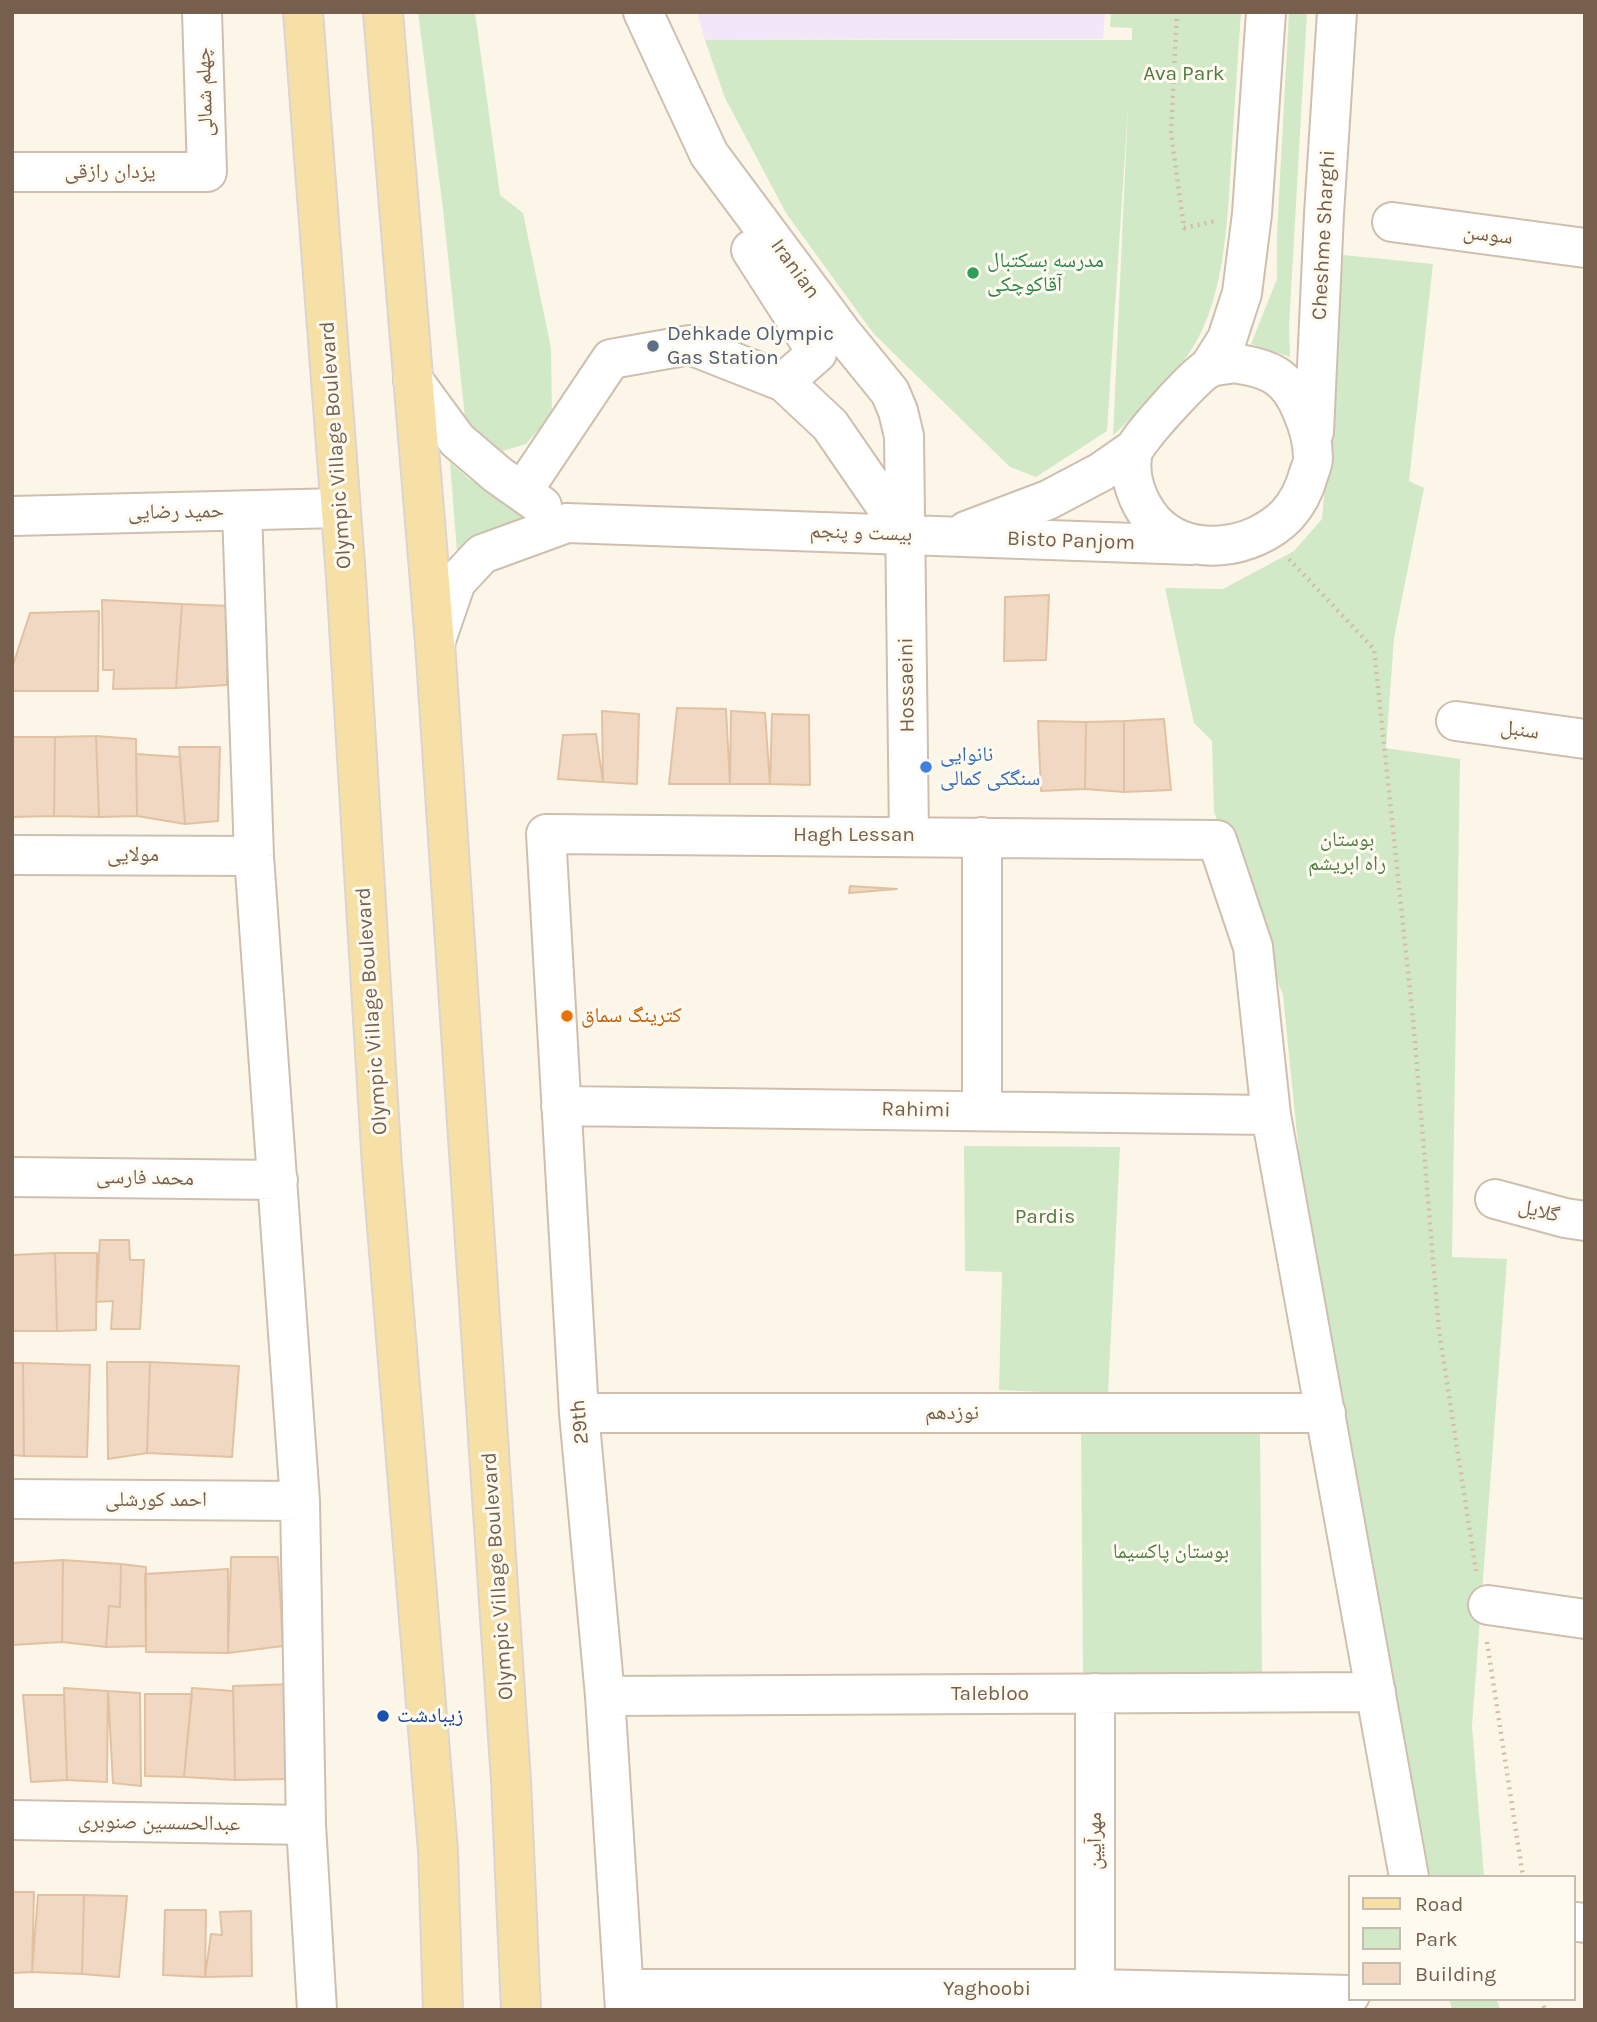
<!DOCTYPE html>
<html>
<head>
<meta charset="utf-8">
<style>
	body { margin:0 }
	#map { position:relative; width:1597px; height:2022px; overflow:hidden; background:#fcf6e9; font-family:Karla,sans-serif }
	canvas { display:block }
	.frame { position:absolute; inset:0; border:14px solid #765f4d; pointer-events:none }
	.legend { position:absolute; left:1348px; top:1875px; width:228px; height:126px; box-sizing:border-box; background:#fefaf0; border:2px solid #c8bcaf; margin:0; padding:9px 12px; list-style:none; font-size:21px; color:#765f4d }
	.legend li { display:flex; align-items:center; gap:14px; height:35px }
	.legend b { width:35px; border:2px solid #c8bcaf }
</style>
</head>
<body>
<div id="map">
<canvas width="1597" height="2022"></canvas>
<div class="frame"></div>
<ul class="legend">
<li><b style="height:9px;background:#f7e0a5"></b>Road</li>
<li><b style="height:19px;background:#d2e9c8"></b>Park</li>
<li><b style="height:19px;background:#f0d8c2"></b>Building</li>
</ul>
</div>
<script>
const ctx = document.querySelector('canvas').getContext('2d');
ctx.lineJoin = 'round';
function fill(path, color) { ctx.fillStyle = color; ctx.fill(path, 'evenodd'); }
function strokePath(path, color, width, dash) { ctx.strokeStyle = color; ctx.lineWidth = width; ctx.lineCap = dash ? 'butt' : 'round'; ctx.setLineDash(dash || []); ctx.stroke(path); }
function write(font, color, halo, rows, align = 'center') {
  ctx.font = font + ' Karla,"Noto Naskh Arabic",sans-serif'; ctx.lineWidth = 6; ctx.setLineDash([]); ctx.textBaseline = 'middle'; ctx.strokeStyle = halo; ctx.fillStyle = color; for (const [text, x, y, turn = 0] of rows) {
    ctx.save(); ctx.translate(x, y); ctx.rotate((+turn || 0) * Math.PI / 180); ctx.textAlign = isNaN(turn) ? turn : align; if (halo) ctx.strokeText(text, 0, 0); ctx.fillText(text, 0, 0); ctx.restore();
  }
}
fill(new Path2D(`
	M 697,12 L 1105,12 L 1103,39 L 705,40 Z`), '#f3e6f8');
fill(new Path2D(`
	M 418,12 L 475,12 L 500,195 L 523,213 L 551,348 L 552,414 L 526,444 L 503,451 L 481,444 L 465,418 L 443,209 Z
	M 1111,12 L 1241,12 C 1238,57 1235,101 1232,146 C 1228,210 1227,294 1192,349 C 1171,381 1140,409 1113,436 L 1128,107 L 1107,431 L 1036,477 L 1010,467 L 873,333 L 786,213 L 725,98 L 705,40 L 1132,40 L 1132,28 L 1110,27 Z
	M 1289,12 L 1307,12 L 1289,326 L 1290,357 L 1251,344 L 1277,279 L 1277,233 Z
	M 1343,255 L 1433,264 L 1409,481 L 1424,488 L 1394,638 L 1386,748 L 1460,759 L 1452,1257 L 1507,1259 L 1472,1726 L 1484,1877 L 1423,1877 L 1317,1334 L 1283,995 L 1214,812 L 1212,741 L 1194,723 L 1165,588 L 1223,589 L 1294,551 L 1322,519 Z
	M 450,462 L 469,479 L 538,517 L 458,565 Z
	M 964,1146 L 1120,1147 L 1108,1395 L 999,1390 L 1002,1272 L 965,1271 Z
	M 1260,1428 L 1262,1674 L 1083,1676 L 1081,1430 Z
	M 1449,1999 L 1497,1999 L 1500,2010 L 1452,2010 Z`), '#d2e9c8');
const building = new Path2D(`
	M 1049,595 L 1046,660 L 1004,661 L 1005,597 Z
	M 102,600 L 182,604 L 176,688 L 113,689 L 114,670 L 103,670 Z
	M 182,604 L 229,606 L 227,685 L 176,688 Z
	M 99,611 L 98,691 L 12,691 L 12,668 L 30,613 Z
	M 677,708 L 726,709 L 730,784 L 669,784 Z
	M 602,711 L 639,714 L 637,784 L 603,782 Z
	M 731,711 L 765,713 L 770,784 L 730,784 Z
	M 772,714 L 809,715 L 810,785 L 770,784 Z
	M 1164,719 L 1171,790 L 1124,792 L 1124,721 Z
	M 1038,721 L 1086,722 L 1085,789 L 1041,791 Z
	M 1124,721 L 1124,792 L 1085,789 L 1086,722 Z
	M 596,734 L 603,782 L 558,779 L 563,735 Z
	M 96,736 L 99,817 L 54,816 L 55,737 Z
	M 96,736 L 136,739 L 137,816 L 99,817 Z
	M 12,737 L 55,737 L 54,816 L 12,817 Z
	M 179,747 L 220,747 L 218,821 L 185,824 Z
	M 136,754 L 180,757 L 185,824 L 137,816 Z
	M 850,886 L 897,889 L 849,893 Z
	M 100,1240 L 129,1240 L 130,1260 L 144,1260 L 140,1329 L 111,1329 L 113,1301 L 96,1302 Z
	M 55,1253 L 57,1331 L 12,1331 L 12,1255 Z
	M 55,1253 L 97,1253 L 96,1330 L 57,1331 Z
	M 107,1362 L 150,1362 L 147,1453 L 108,1459 Z
	M 150,1362 L 239,1366 L 232,1457 L 147,1453 Z
	M 12,1363 L 23,1363 L 24,1456 L 12,1455 Z
	M 23,1363 L 90,1365 L 87,1457 L 24,1456 Z
	M 231,1557 L 278,1557 L 283,1646 L 228,1653 Z
	M 63,1560 L 121,1564 L 120,1607 L 109,1606 L 106,1647 L 62,1642 Z
	M 63,1560 L 62,1642 L 12,1645 L 12,1563 Z
	M 121,1564 L 146,1567 L 146,1646 L 106,1647 L 109,1606 L 120,1607 Z
	M 228,1569 L 228,1653 L 146,1652 L 145,1574 Z
	M 296,1684 L 299,1763 L 285,1779 L 235,1780 L 233,1686 Z
	M 64,1688 L 108,1691 L 107,1782 L 67,1780 Z
	M 192,1688 L 233,1691 L 235,1780 L 184,1777 Z
	M 108,1691 L 140,1693 L 141,1786 L 113,1783 Z
	M 145,1694 L 192,1694 L 184,1777 L 145,1776 Z
	M 23,1695 L 64,1695 L 67,1780 L 31,1782 Z
	M 12,1892 L 34,1892 L 32,1972 L 12,1973 Z
	M 38,1895 L 84,1895 L 82,1974 L 32,1972 Z
	M 84,1895 L 127,1896 L 119,1977 L 82,1974 Z
	M 165,1910 L 206,1910 L 205,1977 L 163,1975 Z
	M 251,1911 L 252,1976 L 205,1977 L 211,1934 L 222,1935 L 220,1912 Z`);
fill(building, '#f0d8c2');
strokePath(building, '#e2c1a3', 2);
const minor = new Path2D(`
	M 643,12 L 709,154 L 842,333 L 890,392 L 898,411 L 904,436 L 909,835
	M 12,172 L 207,172 L 202,12
	M 1392,222 L 1585,248
	M 1233,363 C 1269,368 1288,376 1302,411 C 1308,425 1313,442 1313,458 C 1313,462 1311,468 1309,473 C 1305,488 1298,503 1287,515 C 1253,550 1188,559 1153,521 C 1138,503 1127,476 1133,452 C 1136,440 1195,376 1207,369 C 1214,365 1226,365 1233,363 Z
	M 1208,369 L 1227,339 L 1242,293 L 1252,214 L 1266,12
	M 413,380 L 457,440 L 498,475 L 542,506
	M 784,382 L 830,425 L 905,534
	M 1314,432 L 1324,214 L 1337,12
	M 522,492 L 611,359 L 690,345 L 784,382 L 817,353 L 751,250
	M 242,511 L 254,856 L 300,1501 L 306,1825 L 317,2010
	M 12,516 L 340,508
	M 966,531 L 1048,500 L 1101,472 L 1134,449
	M 435,643 L 456,582 L 482,554 L 567,523 L 1191,545
	M 1456,721 L 1585,739
	M 982,837 L 982,1111
	M 12,855 L 254,856
	M 561,1106 L 1271,1115
	M 12,1177 L 278,1180
	M 1495,1199 L 1565,1218 L 1585,1221
	M 579,1413 L 1326,1413
	M 12,1499 L 300,1501
	M 1488,1605 L 1585,1619
	M 605,1696 L 1376,1692
	M 12,1820 L 306,1825
	M 1577,1922 L 1585,1923
	M 624,1989 L 1095,1989 L 1350,1995
	M 1095,1989 L 1095,1693
	M 625,2010 L 605,1696 L 579,1413 L 546,834 L 1217,840 L 1253,947 L 1271,1115 L 1409,1877`);
const major = new Path2D(`
	M 303,12 L 346,577 L 382,1166 L 438,1851 L 443,2010
	M 383,12 L 435,643 L 511,1781 L 521,2010`);
strokePath(minor, '#cebfaf', 42);
strokePath(major, '#dbd5d1', 42);
strokePath(new Path2D(`
	M 1177,12 L 1171,133 L 1184,228 L 1215,221
	M 1289,559 L 1374,649 L 1413,1019 L 1439,1331 L 1476,1571
	M 1487,1642 L 1523,1877
	M 1542,1999 L 1545,2010`), '#d6bca5', 4.5, [2, 5]);
strokePath(minor, '#fff', 38);
strokePath(major, '#f7e0a5', 38);
for (const [x, y, r, color] of [
	[973,273,7,"#2e9e5b"],
	[653,346,7,"#5c6f8a"],
	[926,767,7,"#3f7fe0"],
	[567,1016,7,"#e8710a"],
	[383,1716,7,"#1a4fb4"]
]) { const dot = new Path2D(); dot.arc(x, y, r, 0, 2 * Math.PI); ctx.fillStyle = color; ctx.fill(dot); strokePath(dot, '#fefaf0', 2.5); }
write('21px', '#517b45', '#fefaf0', [
	["Ava Park",1184,74],
	["بوستان",1347,840],
	["راه ابریشم",1347,864],
	["Pardis",1045,1217],
	["بوستان پاکسیما",1171,1552]
]);
write('21px', '#765f4d', '#fefaf0', [
	["چهلم شمالی",205,92,-92],
	["یزدان رازقی",110,172],
	["Cheshme Sharghi",1324,235,-87],
	["سوسن",1488,235,7],
	["Iranian",795,269,54],
	["Olympic Village Boulevard",336,445,-94],
	["حمید رضایی",176,512,-1],
	["بیست و پنجم",861,533,2],
	["Bisto Panjom",1071,541,2],
	["Hossaeini",907,685,-91],
	["سنبل",1520,730,8],
	["Hagh Lessan",854,835],
	["مولایی",133,855],
	["Olympic Village Boulevard",372,1011,-94],
	["Rahimi",916,1110,1],
	["محمد فارسی",145,1178,1],
	["گلایل",1539,1211,15],
	["نوزدهم",952,1413],
	["29th",580,1422,-95],
	["احمد کورشلی",156,1500],
	["Olympic Village Boulevard",498,1576,-94],
	["Talebloo",990,1694],
	["عبدالحسسین صنوبری",159,1823,1],
	["مهرآیین",1095,1841,-90],
	["Yaghoobi",987,1989]
]);
write('21px', '#27864d', '#fefaf0', [
	["مدرسه بسکتبال",987,261],
	["آقاکوچکی",987,285]
], 'left');
write('21px', '#4e5e75', '#fefaf0', [
	["Dehkade Olympic",667,334],
	["Gas Station",667,358]
], 'left');
write('21px', '#366cbe', '#fefaf0', [
	["نانوایی",940,755],
	["سنگکی کمالی",940,779]
], 'left');
write('21px', '#c56008', '#fefaf0', [
	["کترینگ سماق",581,1016]
], 'left');
write('21px', '#164399', '#fefaf0', [
	["زیبادشت",397,1716]
], 'left');
</script>
</body>
</html>
